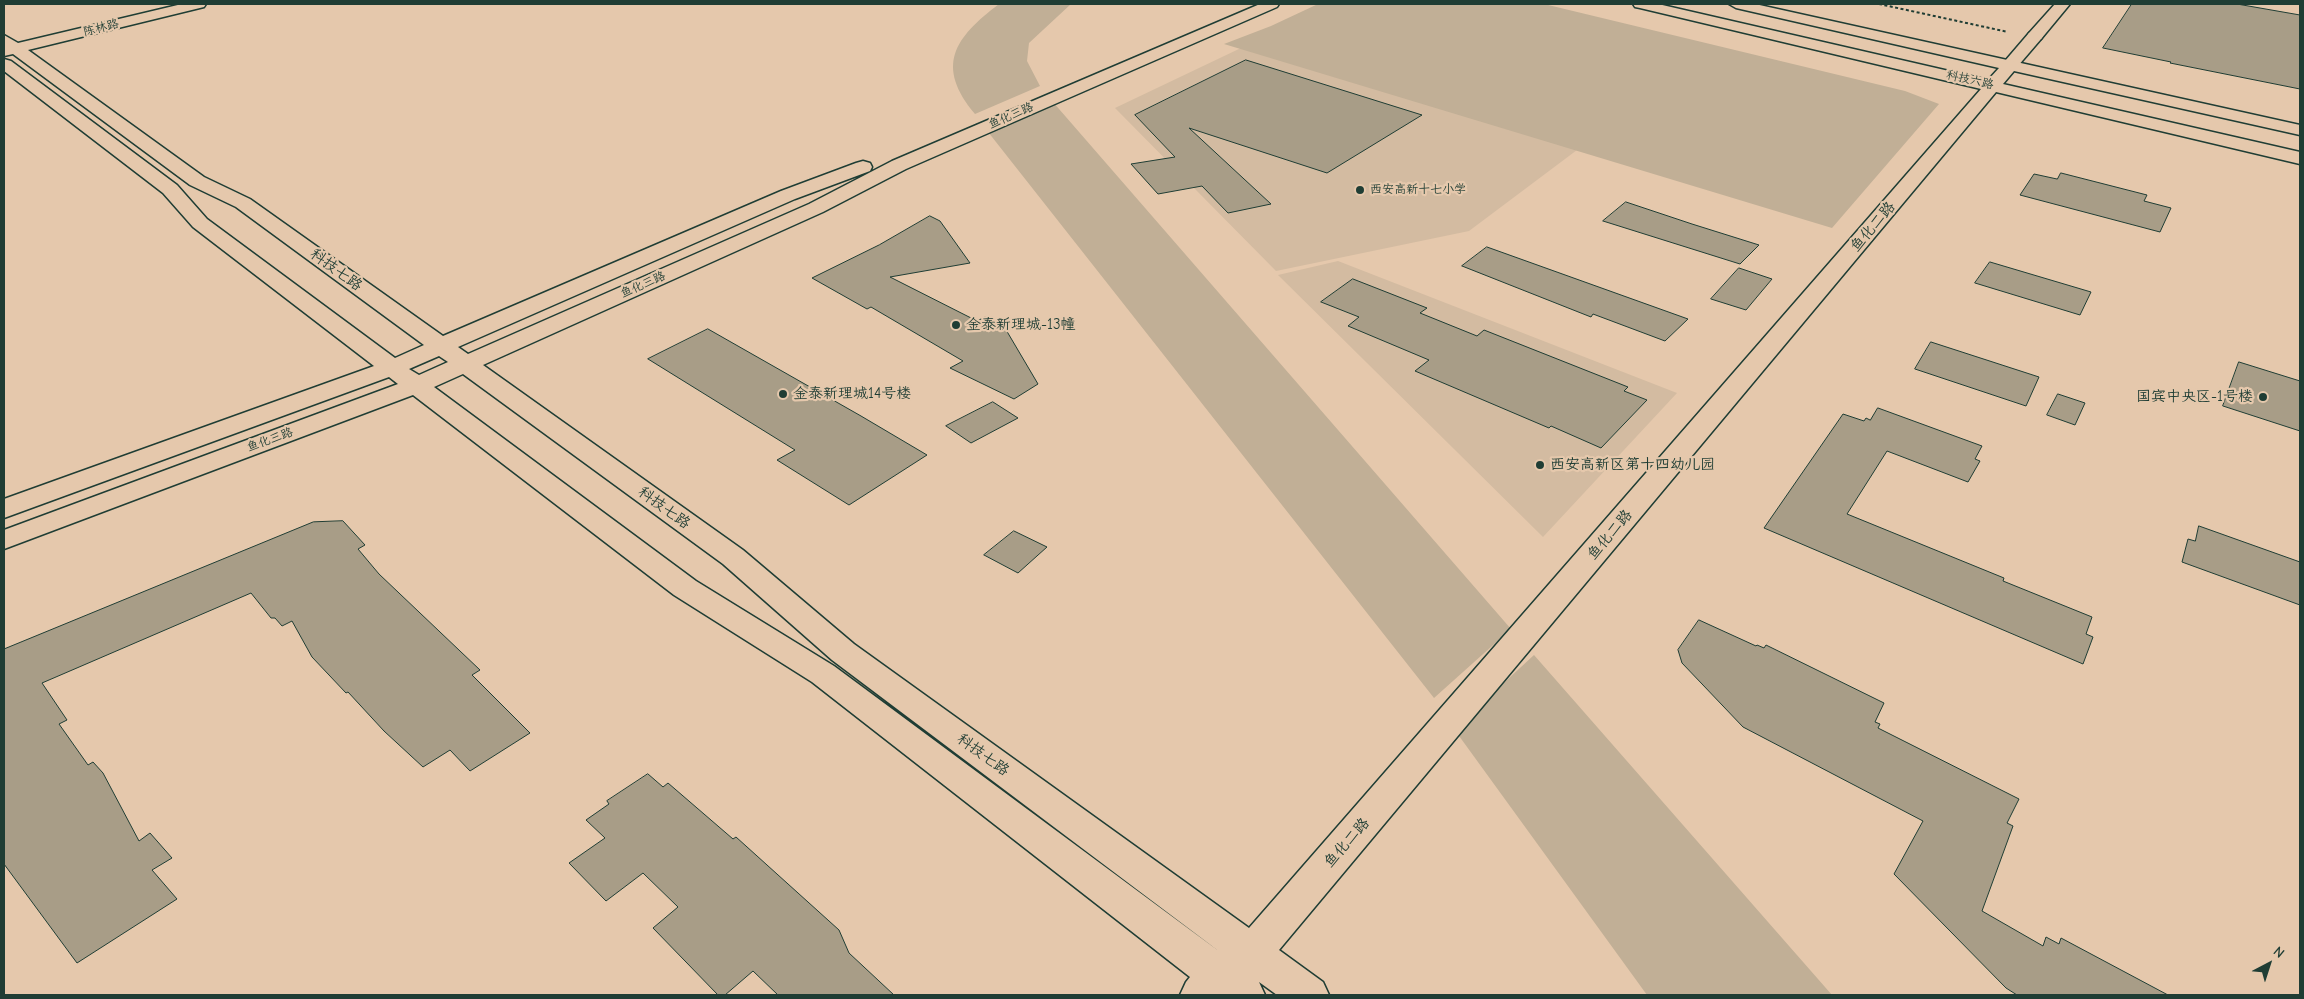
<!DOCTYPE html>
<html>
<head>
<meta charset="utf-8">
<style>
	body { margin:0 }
	#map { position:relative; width:2304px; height:999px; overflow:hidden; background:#e5c8ac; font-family:"Comic Neue",sans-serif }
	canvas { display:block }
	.frame { position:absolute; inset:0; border:5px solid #1f3d34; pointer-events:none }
	.north { position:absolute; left:2244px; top:939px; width:50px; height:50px; -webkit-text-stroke:4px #e5c8ac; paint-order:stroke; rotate:40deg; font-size:14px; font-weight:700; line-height:20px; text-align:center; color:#1f3d34 }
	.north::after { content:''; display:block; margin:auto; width:18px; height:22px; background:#1f3d34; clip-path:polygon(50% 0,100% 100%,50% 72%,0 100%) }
</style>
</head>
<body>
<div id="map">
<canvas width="2304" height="999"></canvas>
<div class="frame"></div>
<div class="north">N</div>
</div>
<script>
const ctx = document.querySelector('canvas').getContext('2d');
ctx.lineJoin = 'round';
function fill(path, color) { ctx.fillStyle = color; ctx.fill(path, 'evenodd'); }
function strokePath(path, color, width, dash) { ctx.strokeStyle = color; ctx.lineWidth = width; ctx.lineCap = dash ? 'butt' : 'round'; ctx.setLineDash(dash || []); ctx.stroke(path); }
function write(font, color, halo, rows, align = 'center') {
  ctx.font = font + ' "Comic Neue","LXGW WenKai TC",sans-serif'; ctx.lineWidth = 4.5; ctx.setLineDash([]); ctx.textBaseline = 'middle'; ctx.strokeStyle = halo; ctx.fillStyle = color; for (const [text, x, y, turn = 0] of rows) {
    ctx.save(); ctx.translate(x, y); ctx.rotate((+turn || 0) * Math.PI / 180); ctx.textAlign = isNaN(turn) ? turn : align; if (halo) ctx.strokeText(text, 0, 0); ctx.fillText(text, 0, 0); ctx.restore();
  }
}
fill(new Path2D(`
	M 1241,48 L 1577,150 L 1469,231 L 1276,271 L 1115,108 Z
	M 1338,261 L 1677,393 L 1543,537 L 1278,275 Z`), '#d3bba1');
fill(new Path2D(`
	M 999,4 L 1071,4 L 1029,43 L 1027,61 L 1040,86 L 975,114 C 935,66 954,38 999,4 Z
	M 1318,4 L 1544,4 L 1905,91 L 1939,104 L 1832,228 L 1224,44 L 1271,26 Z
	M 1046,94 L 1511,629 L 1434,698 L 981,123 Z
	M 1534,655 L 1832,995 L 1647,995 L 1454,729 Z`), '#c1af96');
const building = new Path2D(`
	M 2132,4 L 2237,4 L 2300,15 L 2300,89 L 2170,63 L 2171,62 L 2103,48 Z
	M 1246,60 L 1422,115 L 1327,173 L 1189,128 L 1271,204 L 1228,213 L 1202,186 L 1158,194 L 1131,164 L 1175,157 L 1135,115 Z
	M 2061,173 L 2147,195 L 2144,201 L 2171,208 L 2160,232 L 2020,195 L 2034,174 L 2057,179 Z
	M 1626,202 L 1692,224 L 1759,245 L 1740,264 L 1603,221 Z
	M 930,216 L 940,221 L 970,263 L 890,277 L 977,321 L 985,317 L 1002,323 L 1038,384 L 1014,399 L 950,368 L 963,361 L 871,307 L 867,309 L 812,278 L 879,245 Z
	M 1487,247 L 1688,319 L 1665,341 L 1593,314 L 1591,317 L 1462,266 Z
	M 1990,262 L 2091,292 L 2080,315 L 1975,283 Z
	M 1739,268 L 1772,279 L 1746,310 L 1711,299 Z
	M 1353,279 L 1427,308 L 1420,313 L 1477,336 L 1484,330 L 1628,387 L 1624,391 L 1647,400 L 1601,448 L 1551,426 L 1549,428 L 1415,371 L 1429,360 L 1348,326 L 1359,317 L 1321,302 Z
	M 708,329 L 861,416 L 927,455 L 849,505 L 777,460 L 795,450 L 648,359 Z
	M 1931,342 L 2039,377 L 2026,406 L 1915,369 Z
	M 2239,362 L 2300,381 L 2300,431 L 2223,406 Z
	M 2058,394 L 2085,403 L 2075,425 L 2047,415 Z
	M 993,402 L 1018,418 L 971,443 L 946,426 Z
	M 1878,408 L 1982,446 L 1975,459 L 1980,461 L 1968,482 L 1887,451 L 1847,514 L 2004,578 L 2003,581 L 2092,617 L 2086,634 L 2093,637 L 2083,664 L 1764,528 L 1843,414 L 1864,421 L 1866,418 L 1870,420 Z
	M 343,521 L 365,545 L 358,549 L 379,574 L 480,670 L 472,675 L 530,733 L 470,771 L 450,750 L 423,767 L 384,731 L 348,692 L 346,693 L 312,657 L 292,621 L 282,626 L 275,618 L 271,618 L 251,593 L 42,683 L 67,720 L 59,724 L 88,765 L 93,762 L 103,773 L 139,841 L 150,833 L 172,858 L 152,870 L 177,899 L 77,963 L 4,864 L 4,649 L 313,522 Z
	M 2199,526 L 2300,562 L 2300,605 L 2182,562 L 2188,539 L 2195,541 Z
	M 1014,531 L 1047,547 L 1018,573 L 984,555 Z
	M 1699,620 L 1756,646 L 1757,645 L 1764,648 L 1766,645 L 1884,703 L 1875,722 L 1880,724 L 1878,728 L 2019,799 L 2007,823 L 2013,826 L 1982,911 L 2043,946 L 2046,937 L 2059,944 L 2061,938 L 2168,995 L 2017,995 L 2006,988 L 1894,874 L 1923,821 L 1743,727 L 1682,663 L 1678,650 Z
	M 648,774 L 663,787 L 668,783 L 733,839 L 736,837 L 839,930 L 849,953 L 894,995 L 778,995 L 753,971 L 725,995 L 718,995 L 653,928 L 678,907 L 643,873 L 606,901 L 569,863 L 605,838 L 586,820 L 609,804 L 607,801 Z`);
fill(building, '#a89d87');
strokePath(building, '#1f3d34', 1);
const street = new Path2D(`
	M 2035,31 L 2041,33 L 2043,36 L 2041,39 L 2017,67 L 2005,67 L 2003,64 L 2005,61 L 2029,33 Z`);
const secondary = new Path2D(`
	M 182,4 L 206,4 L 204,7 L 28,50 L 204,177 L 250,199 L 443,336 L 781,191 L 856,163 L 863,161 L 870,163 L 872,167 L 870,171 L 795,199 L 458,347 L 468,354 L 809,204 L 892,161 L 1260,4 L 1279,4 L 1277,7 L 906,169 L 823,212 L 483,365 L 743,550 L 854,644 L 1249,928 L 1981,89 L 1640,8 L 1635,7 L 1633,4 L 1658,4 L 1988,80 L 1999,68 L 1736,8 L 1729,4 L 1755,4 L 2300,125 L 2300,135 L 2014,71 L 2003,84 L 2300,152 L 2300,164 L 1996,92 L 1279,950 L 1323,982 L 1329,995 L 1277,995 L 1259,982 L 1265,995 L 1180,995 L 1186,982 L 1190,977 L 812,682 L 674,595 L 413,395 L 4,549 L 4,530 L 398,384 L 389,377 L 4,518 L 4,499 L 374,366 L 193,227 L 163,193 L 4,71 L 4,59 L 11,61 L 177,185 L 207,219 L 395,358 L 424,345 L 236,207 L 190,185 L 13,54 L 4,56 L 4,35 L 18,43 ZM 439,356 L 448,362 L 419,375 L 409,369 ZM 463,374 L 723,564 L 832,660 L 1220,952 L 834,666 L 696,581 L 434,387 Z
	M 2055,4 L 2070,4 L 2041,39 L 2029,39 L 2027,36 L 2029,33 Z`);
strokePath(street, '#1f3d34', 3);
strokePath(secondary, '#1f3d34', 3);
strokePath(new Path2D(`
	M 1879,4 L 2008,32`), '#1f3d34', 2, [3, 2.5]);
fill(street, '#e5c8ac');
fill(secondary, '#e5c8ac');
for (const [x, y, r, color] of [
	[1360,190,5,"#1f3d34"],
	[956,325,5,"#1f3d34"],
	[783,394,5,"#1f3d34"],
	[2263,397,5,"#1f3d34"],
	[1540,465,5,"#1f3d34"]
]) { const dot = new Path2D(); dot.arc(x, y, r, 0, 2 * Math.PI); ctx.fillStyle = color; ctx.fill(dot); strokePath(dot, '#e5c8ac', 2); }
write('12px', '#1f3d34', '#e5c8ac', [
	["陈林路",101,28,-14],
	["科技六路",1970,80,13],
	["鱼化三路",1011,116,-24],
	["鱼化三路",643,285,-24],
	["鱼化三路",270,440,-20]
]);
write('12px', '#1f3d34', '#e5c8ac', [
	["西安高新十七小学",1370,190]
], 'left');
write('15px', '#1f3d34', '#e5c8ac', [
	["鱼化二路",1873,227,-50],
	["科技七路",336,270,36],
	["科技七路",664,508,36],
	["鱼化二路",1610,535,-50],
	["科技七路",983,755,36],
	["鱼化二路",1347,843,-49]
]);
write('15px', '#1f3d34', '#e5c8ac', [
	["金泰新理城-13幢",966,325],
	["金泰新理城14号楼",793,394],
	["国宾中央区-1号楼",2253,397,"right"],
	["西安高新区第十四幼儿园",1550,465]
], 'left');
</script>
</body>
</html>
